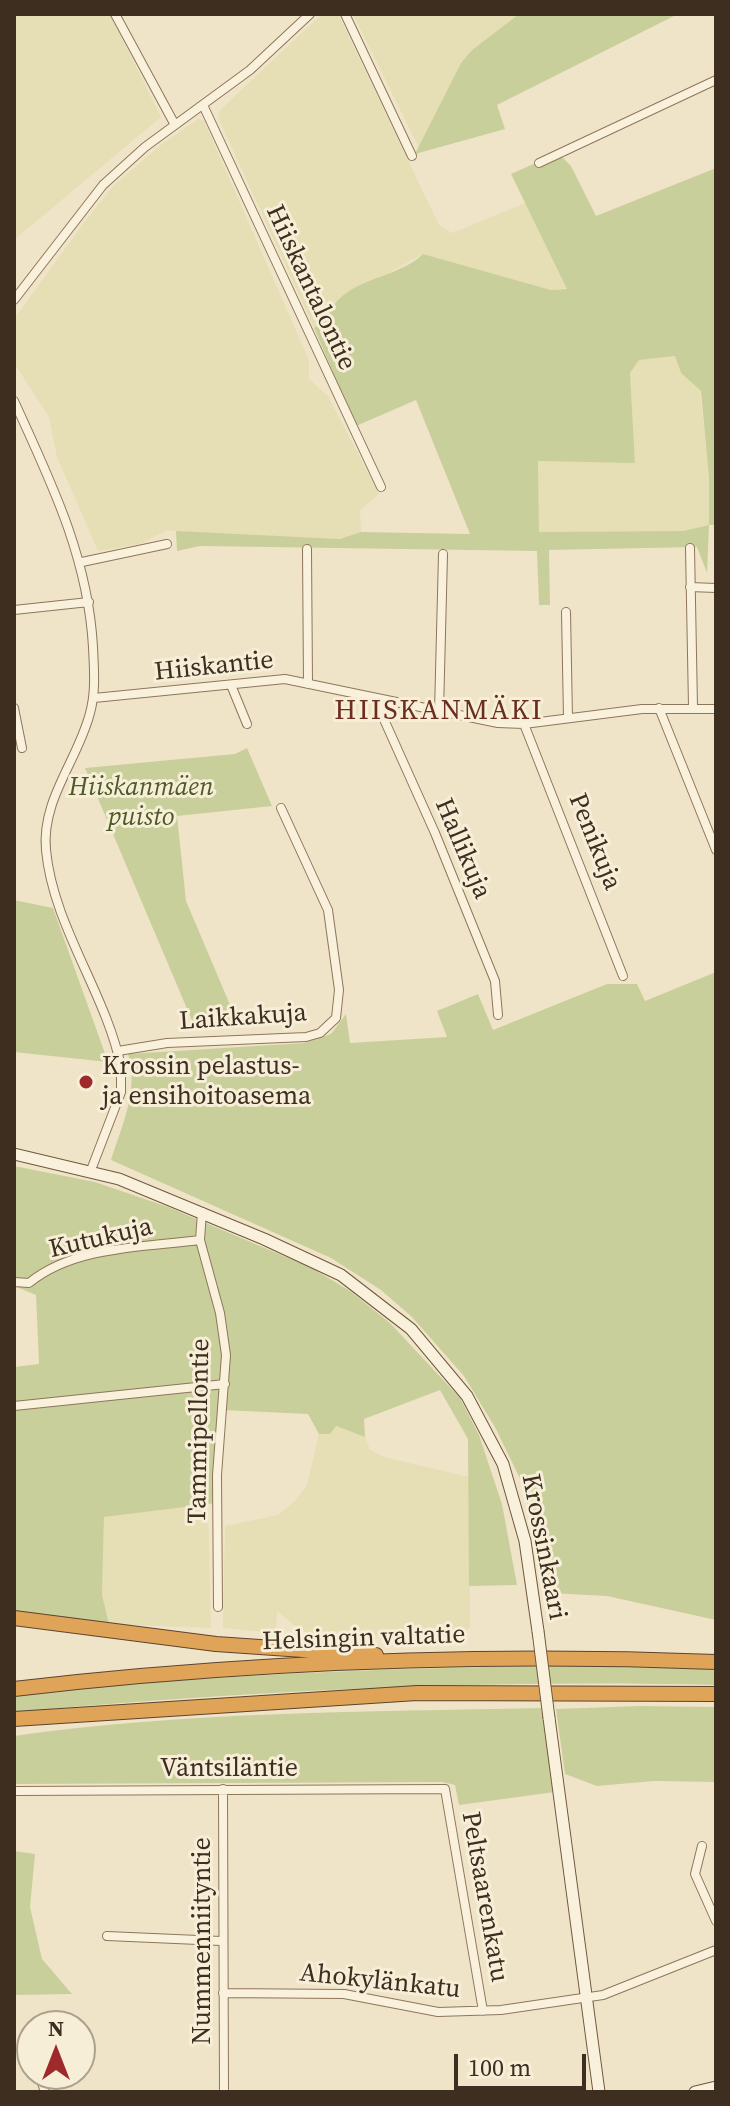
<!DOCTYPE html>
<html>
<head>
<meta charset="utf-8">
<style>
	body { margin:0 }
	#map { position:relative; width:730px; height:2106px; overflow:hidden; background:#f0e4c8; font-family:"Source Serif 4",serif }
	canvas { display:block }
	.frame { position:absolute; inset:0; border:16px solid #3d2e20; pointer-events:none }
	.north { position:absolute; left:16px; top:2010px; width:80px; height:80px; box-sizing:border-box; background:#f7eed8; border:2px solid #ada18e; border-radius:50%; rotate:0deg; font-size:22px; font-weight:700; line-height:32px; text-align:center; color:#3d2e20 }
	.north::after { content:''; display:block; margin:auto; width:28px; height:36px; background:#9e2a2b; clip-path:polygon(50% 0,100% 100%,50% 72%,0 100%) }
	.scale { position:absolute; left:454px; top:2054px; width:132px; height:36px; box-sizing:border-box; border:4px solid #3d2e20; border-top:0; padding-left:10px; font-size:24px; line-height:28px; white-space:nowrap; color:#3d2e20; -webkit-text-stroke:6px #f7eed8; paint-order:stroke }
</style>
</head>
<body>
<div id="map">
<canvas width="730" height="2106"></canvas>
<div class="frame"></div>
<div class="north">N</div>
<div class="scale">100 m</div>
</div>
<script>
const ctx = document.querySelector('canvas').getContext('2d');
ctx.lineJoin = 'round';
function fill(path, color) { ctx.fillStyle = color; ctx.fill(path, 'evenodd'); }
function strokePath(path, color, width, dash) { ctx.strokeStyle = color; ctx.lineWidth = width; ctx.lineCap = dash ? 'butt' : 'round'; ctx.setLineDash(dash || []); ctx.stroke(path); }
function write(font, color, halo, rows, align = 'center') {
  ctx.font = font + ' "Source Serif 4",serif'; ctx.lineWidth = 6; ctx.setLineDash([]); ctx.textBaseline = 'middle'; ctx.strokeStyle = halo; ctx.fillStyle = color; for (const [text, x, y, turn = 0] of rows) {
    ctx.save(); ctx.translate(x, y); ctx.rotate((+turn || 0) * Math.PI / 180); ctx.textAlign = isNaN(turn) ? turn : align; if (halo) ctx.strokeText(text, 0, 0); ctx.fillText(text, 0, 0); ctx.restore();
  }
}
fill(new Path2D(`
	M 14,14 L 110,14 L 161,117 L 14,240 Z
	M 322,14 L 338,14 L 439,225 L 452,233 L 528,202 L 568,288 L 551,290 L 423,254 L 336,302 L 330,318 L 314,328 L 218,117 L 220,110 Z
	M 353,14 L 519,14 L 472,50 L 461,63 L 419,148 Z
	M 198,119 L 204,121 L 309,360 L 309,379 L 328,396 L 379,494 L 360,510 L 361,532 L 353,536 L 340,539 L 205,535 L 167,530 L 140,544 L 98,551 L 57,457 L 49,417 L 14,363 L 14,319 L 83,224 L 113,186 L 162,144 Z
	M 675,356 L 681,373 L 700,390 L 709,478 L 709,525 L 683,531 L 539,532 L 538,461 L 635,462 L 630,373 L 639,359 Z
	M 335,1426 L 365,1437 L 370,1450 L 384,1457 L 469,1477 L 470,1627 L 461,1636 L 316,1635 L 300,1630 L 277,1611 L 276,1633 L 223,1628 L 225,1526 L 278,1515 L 296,1500 L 307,1485 L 319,1434 L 330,1434 Z
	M 208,1503 L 211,1628 L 109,1624 L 102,1595 L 104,1517 Z`), '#e6deb5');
fill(new Path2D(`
	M 519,14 L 678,14 L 497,105 L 505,129 L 415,154 L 461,63 L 472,50 Z
	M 558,153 L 571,166 L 596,216 L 716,168 L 716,525 L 709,525 L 707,573 L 697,547 L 549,550 L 550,605 L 539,605 L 537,551 L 200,546 L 177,551 L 176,531 L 340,539 L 361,532 L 470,534 L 416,400 L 356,426 L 314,328 C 333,317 327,312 338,300 C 361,277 400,276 423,254 L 551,290 L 567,289 L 511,174 ZM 675,356 L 681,373 L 701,391 L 709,478 L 709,525 L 683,531 L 539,532 L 538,461 L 635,463 L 630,373 L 639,360 Z
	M 247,748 L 272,806 L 177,816 L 186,901 L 239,1026 L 196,1030 L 85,768 L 235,754 Z
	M 14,900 L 53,908 L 108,1062 L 14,1052 Z
	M 716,972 L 716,1620 L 607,1596 L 549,1593 L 523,1485 L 496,1429 L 464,1376 L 412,1317 L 381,1290 L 331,1258 L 111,1160 C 122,1125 139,1090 128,1054 L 304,1043 L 331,1034 L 346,1014 L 350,1043 L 447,1037 L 437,1011 L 478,994 L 493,1030 L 607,984 L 637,984 L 645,1001 Z
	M 14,1166 L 95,1182 L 168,1207 L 312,1268 L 350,1291 L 390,1323 L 460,1398 L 479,1435 L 502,1504 L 517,1585 L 469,1586 L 468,1439 L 440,1390 L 364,1419 L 365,1437 L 336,1426 L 330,1434 L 319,1434 L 308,1414 L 223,1410 L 217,1503 L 104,1517 L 102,1595 L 109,1624 L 14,1611 L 14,1367 L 39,1364 L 36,1295 L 14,1286 Z
	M 628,1665 L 716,1667 L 716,1685 C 481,1679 248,1691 14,1712 L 14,1696 C 219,1672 423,1667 628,1665 Z
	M 640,1706 L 716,1707 L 716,1782 L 654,1781 L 597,1786 L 565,1774 L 556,1709 Z
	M 541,1708 L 555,1792 L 459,1805 L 455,1785 L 442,1782 L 14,1784 L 14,1736 C 189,1711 365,1712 541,1708 Z
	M 14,1851 L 35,1854 L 30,1907 L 42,1959 L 72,1994 L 15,1995 Z`), '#c9cf9b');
const street = new Path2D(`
	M 115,14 L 175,125
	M 345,14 L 412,156
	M 203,105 L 381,487
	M 539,163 L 716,80
	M 14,300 L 103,185 L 145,147 L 250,70 L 310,14
	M 14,401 C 51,482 88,557 93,647 C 94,670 96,691 90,713 C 78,760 41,800 46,850 C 53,926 106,993 121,1067 L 121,1092 L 91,1170
	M 690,548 L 693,707
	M 307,549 L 308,684
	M 82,562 L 167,544
	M 690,587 L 716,588
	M 14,610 L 89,602
	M 566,612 L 568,718
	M 231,685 L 247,724
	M 94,698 L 285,679 L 498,723 L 524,724 L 642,709 L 716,709
	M 379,701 L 382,715 L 435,833 L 495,981 L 498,1015
	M 14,708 L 22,748
	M 659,708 L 716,850
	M 439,712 L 443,554
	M 524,724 L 623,976
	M 118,1051 L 167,1043 L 306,1037 L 320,1033 L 336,1018 L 339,990 L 328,910 L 281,808
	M 202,1212 L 200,1240 L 220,1313 L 226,1355 L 217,1475 L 218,1607
	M 14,1282 L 29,1283 C 74,1246 144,1247 200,1240
	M 14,1406 L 225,1384
	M 223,1789 L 224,2092
	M 14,1791 L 445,1789 L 483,2011
	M 702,1846 L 695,1874 L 716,1921
	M 107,1936 L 221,1941
	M 223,1993 L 344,1994 L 438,2012 L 501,2010 L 603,1995 L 716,1950
	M 39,2074 L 45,2092`);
const secondary = new Path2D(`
	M 14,1154 L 119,1179 L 264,1239 L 341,1275 L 411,1329 L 467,1396 L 503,1464 L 525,1541 L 538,1631
	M 549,1718 L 599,2092
	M 695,2092 L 716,2087`);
const highway = new Path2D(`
	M 14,1618 L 216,1644 L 376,1655
	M 14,1689 C 247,1662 482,1653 716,1662
	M 14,1719 L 417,1693 L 716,1694`);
strokePath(street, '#8d765c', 10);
strokePath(secondary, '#6f573f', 13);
strokePath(highway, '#5b4430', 16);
strokePath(street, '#faf1dc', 8);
strokePath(secondary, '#faf1dc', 11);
strokePath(highway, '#e0a458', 14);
const secondaryBridge = new Path2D(`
	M 538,1631 L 549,1718`);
strokePath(secondaryBridge, '#6f573f', 13, []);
strokePath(secondaryBridge, '#faf1dc', 11);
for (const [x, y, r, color] of [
	[86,1082,8,"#9e2a2b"]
]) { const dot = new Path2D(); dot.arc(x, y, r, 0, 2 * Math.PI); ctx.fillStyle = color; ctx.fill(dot); strokePath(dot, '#f7eed8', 3); }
write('26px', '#3d2e20', '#f7eed8', [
	["Hiiskantalontie",310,288,65],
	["Hiiskantie",214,667,-6],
	["Penikuja",594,842,68],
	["Hallikuja",462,849,67],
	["Laikkakuja",243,1018,-4],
	["Kutukuja",101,1239,-13],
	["Tammipellontie",200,1431,-89],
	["Krossinkaari",543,1547,79],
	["Helsingin valtatie",364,1639,-2],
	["Väntsiläntie",229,1769],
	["Peltsaarenkatu",484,1897,80],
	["Nummenniityntie",203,1941,-90],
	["Ahokylänkatu",380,1982,6]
]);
write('italic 26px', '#4d5a26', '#f7eed8', [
	["Hiiskanmäen",141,788],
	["puisto",141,818]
]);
write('26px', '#3d2e20', '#f7eed8', [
	["Krossin pelastus-",102,1067],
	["ja ensihoitoasema",102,1097]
], 'left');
ctx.letterSpacing = '2px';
write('28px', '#6b2e1e', '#f7eed8', [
	["HIISKANMÄKI",439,712]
]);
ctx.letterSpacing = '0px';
</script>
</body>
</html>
